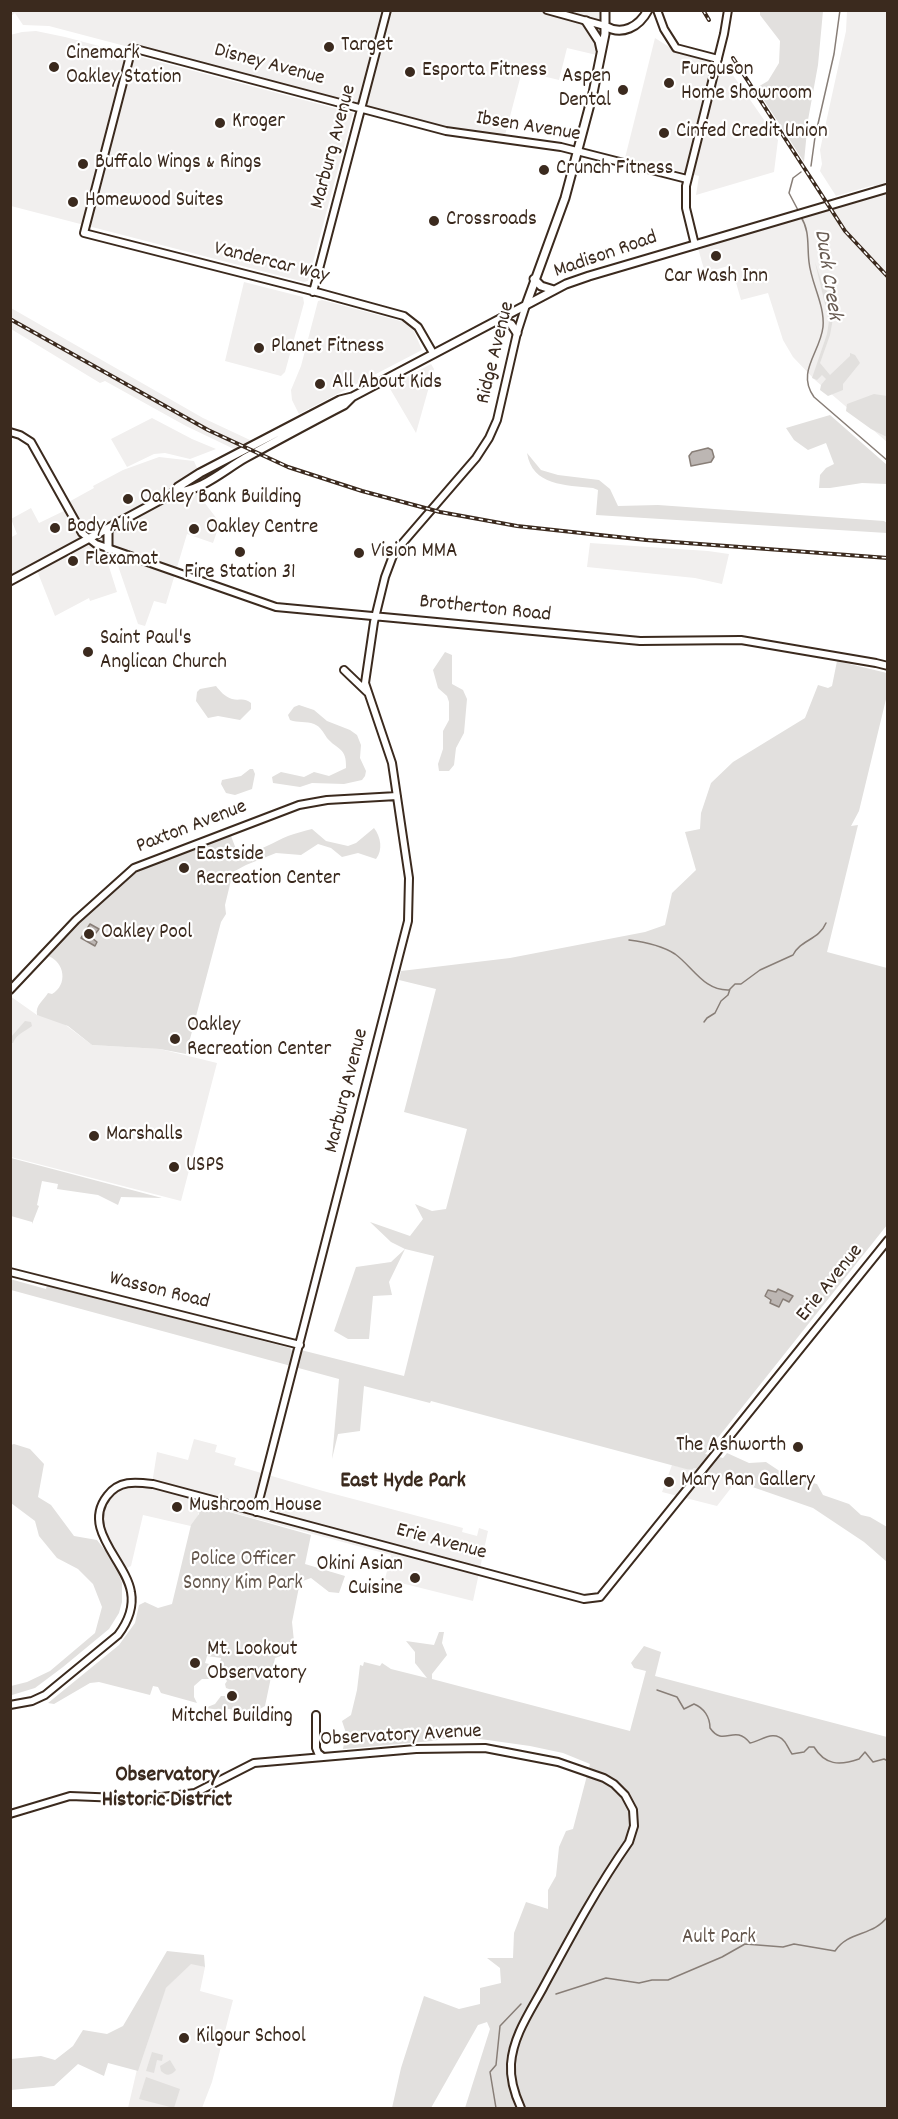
<!DOCTYPE html>
<html>
<head>
<meta charset="utf-8">
<style>
	body { margin:0 }
	#map { position:relative; width:898px; height:2119px; overflow:hidden; background:#fff; font-family:Dekko,sans-serif }
	canvas { display:block }
	.frame { position:absolute; inset:0; border:12px solid #3b2a1e; pointer-events:none }
</style>
</head>
<body>
<div id="map">
<canvas width="898" height="2119"></canvas>
<div class="frame"></div>
</div>
<script>
const ctx = document.querySelector('canvas').getContext('2d');
ctx.lineJoin = 'round';
function fill(path, color) { ctx.fillStyle = color; ctx.fill(path, 'evenodd'); }
function strokePath(path, color, width, dash) { ctx.strokeStyle = color; ctx.lineWidth = width; ctx.lineCap = dash ? 'butt' : 'round'; ctx.setLineDash(dash || []); ctx.stroke(path); }
function write(font, color, halo, rows, align = 'center') {
  ctx.font = font + ' Dekko,sans-serif'; ctx.lineWidth = 4.5; ctx.setLineDash([]); ctx.textBaseline = 'middle'; ctx.strokeStyle = halo; ctx.fillStyle = color; for (const [text, x, y, turn = 0] of rows) {
    ctx.save(); ctx.translate(x, y); ctx.rotate((+turn || 0) * Math.PI / 180); ctx.textAlign = isNaN(turn) ? turn : align; if (halo) ctx.strokeText(text, 0, 0); ctx.fillText(text, 0, 0); ctx.restore();
  }
}
fill(new Path2D(`
	M 11,10 L 605,10 L 601,56 L 567,48 L 559,80 L 522,71 L 504,139 L 459,134 L 49,26 L 23,25 L 15,13 L 11,16 Z
	M 847,11 L 887,11 L 887,442 L 815,380 L 793,357 L 783,340 L 768,293 L 741,300 L 731,265 L 705,273 L 698,248 L 872,197 L 874,185 L 836,196 L 820,171 L 822,164 L 820,150 L 846,31 Z
	M 36,31 L 65,37 L 353,113 L 308,281 L 304,282 L 11,206 L 10,35 L 22,32 Z
	M 655,38 L 677,52 L 728,68 L 778,140 L 774,172 L 696,195 L 699,176 L 625,158 Z
	M 244,282 L 303,297 L 304,303 L 285,372 L 281,376 L 225,361 Z
	M 322,300 L 404,322 L 413,329 L 422,350 L 299,414 L 292,400 L 291,390 L 301,366 L 318,301 Z
	M 11,308 L 203,418 L 250,440 L 248,444 L 236,450 L 186,426 L 105,381 L 100,383 L 11,329 Z
	M 431,364 L 434,369 L 416,433 L 389,387 Z
	M 152,418 L 192,439 L 216,449 L 190,459 L 165,453 L 154,454 L 127,467 L 111,439 Z
	M 159,457 L 194,461 L 197,468 L 194,487 L 198,494 L 220,523 L 213,543 L 187,534 L 166,604 L 154,601 L 145,626 L 138,624 L 115,557 L 105,554 L 117,592 L 90,601 L 89,598 L 55,616 L 34,563 L 11,575 L 10,538 L 17,534 L 11,519 L 31,508 L 39,523 L 68,509 L 65,504 L 94,488 L 93,486 L 123,470 Z
	M 590,543 L 708,551 L 729,554 L 722,584 L 695,578 L 587,567 Z
	M 10,996 L 37,1015 L 59,1020 L 92,1045 L 160,1049 L 217,1063 L 181,1201 L 11,1157 Z
	M 194,1439 L 217,1445 L 215,1452 L 236,1458 L 234,1465 L 323,1491 L 463,1528 L 462,1532 L 477,1536 L 479,1528 L 488,1531 L 473,1601 L 385,1579 L 391,1555 L 201,1504 L 195,1527 L 143,1515 L 131,1566 L 123,1570 L 102,1533 L 102,1502 L 123,1483 L 152,1484 L 157,1452 L 188,1460 Z
	M 672,1465 L 692,1470 L 694,1468 L 738,1479 L 717,1506 L 662,1492 Z
	M 191,1963 L 205,1967 L 200,1991 L 233,2000 L 212,2082 L 202,2108 L 128,2108 L 148,2022 L 166,1988 Z`), '#f1efee');
fill(new Path2D(`
	M 760,11 L 823,11 L 818,65 L 808,120 L 804,162 L 756,88 L 768,81 L 779,63 L 780,41 L 760,15 Z
	M 815,262 L 822,283 L 828,293 L 834,313 L 830,335 L 820,363 L 830,375 L 850,356 L 850,353 L 855,355 L 860,363 L 843,384 L 843,390 L 828,396 L 820,390 L 821,385 L 826,379 L 822,375 L 817,380 L 812,378 L 827,334 L 829,321 Z
	M 874,394 L 887,396 L 887,437 L 871,429 L 846,411 L 847,404 Z
	M 830,415 L 887,465 L 887,484 L 862,483 L 830,488 L 819,488 L 820,475 L 826,468 L 834,464 L 826,443 L 808,450 L 794,440 L 786,428 Z
	M 527,453 L 541,470 L 558,475 L 599,480 L 610,489 L 618,506 L 658,505 L 884,521 L 887,523 L 887,533 L 596,515 L 598,490 L 593,488 C 566,485 532,486 527,453 Z
	M 227,462 L 229,465 L 204,480 L 182,490 L 181,488 L 192,480 Z
	M 445,652 L 452,655 L 452,684 L 463,690 L 467,699 L 464,733 L 456,748 L 454,765 L 449,771 L 439,771 L 438,764 L 443,749 L 443,731 L 449,720 L 449,702 L 447,696 L 438,688 L 433,670 Z
	M 837,661 L 887,673 L 887,695 L 859,811 L 851,826 L 858,825 L 827,952 L 887,968 L 887,1225 L 705,1454 L 723,1458 L 727,1453 L 749,1463 L 766,1462 L 790,1478 L 817,1484 L 823,1495 L 849,1504 L 861,1515 L 870,1517 L 887,1527 L 887,1562 L 864,1542 L 813,1508 L 741,1483 L 732,1482 L 720,1475 L 694,1468 L 692,1470 L 686,1469 L 431,1401 L 430,1403 L 364,1386 L 360,1431 L 338,1434 L 332,1459 L 339,1379 L 11,1290 L 10,1279 L 46,1289 L 47,1285 L 290,1348 L 292,1351 L 293,1348 L 404,1376 L 434,1256 L 405,1249 L 389,1282 L 392,1295 L 373,1296 L 369,1339 L 348,1339 L 334,1331 L 356,1267 L 391,1262 L 405,1249 L 391,1242 L 370,1222 L 410,1236 L 423,1219 L 415,1204 L 432,1211 L 446,1209 L 467,1129 L 404,1112 L 436,989 L 399,980 L 401,971 L 510,958 L 645,932 L 665,925 L 672,893 L 696,870 L 685,832 L 700,829 L 701,813 L 711,783 L 733,762 L 805,718 L 818,685 L 828,688 L 832,686 Z
	M 216,686 C 220,691 225,697 232,699 C 240,701 244,697 251,703 L 251,709 L 240,720 L 218,716 L 208,718 L 196,701 L 197,692 L 200,689 Z
	M 299,705 L 314,710 L 327,721 L 350,730 L 357,735 L 361,745 L 360,758 L 366,771 L 365,776 L 362,780 L 344,784 L 312,783 L 300,787 L 273,783 L 272,777 L 281,772 L 304,777 L 314,772 L 329,776 L 346,768 C 347,747 337,750 327,738 C 323,732 321,727 314,724 C 306,721 298,723 290,720 L 288,715 L 294,707 Z
	M 250,769 L 253,769 L 255,774 L 252,789 L 235,795 L 226,793 L 221,784 L 222,780 L 241,776 Z
	M 374,828 C 381,837 383,850 376,859 L 358,853 L 342,857 L 331,848 L 318,844 L 301,855 L 276,853 L 246,865 L 233,872 L 225,905 L 226,914 L 221,922 L 186,1054 L 160,1049 L 92,1045 L 68,1026 L 37,1015 C 35,1005 44,1000 48,993 L 52,994 C 68,985 65,962 48,956 L 83,918 L 130,876 L 148,867 L 231,836 L 236,849 C 257,856 270,843 288,836 C 296,833 304,831 312,829 L 326,841 L 348,846 L 356,843 Z
	M 25,1021 L 31,1022 L 32,1026 C 26,1031 16,1034 13,1043 L 11,1043 L 11,1037 Z
	M 10,1158 L 11,1158 L 162,1198 L 121,1197 L 118,1205 L 98,1195 L 57,1189 L 58,1184 L 42,1181 L 37,1205 L 39,1206 L 32,1224 L 32,1222 L 11,1216 Z
	M 14,1444 L 30,1449 L 44,1464 L 38,1497 L 51,1505 L 74,1536 L 97,1540 L 114,1562 L 122,1583 L 122,1602 L 119,1613 L 109,1629 L 63,1667 L 35,1688 L 12,1695 L 11,1695 L 11,1686 L 27,1682 L 50,1671 L 95,1633 L 102,1607 L 93,1584 L 78,1569 L 57,1558 L 39,1536 L 35,1521 L 11,1503 L 11,1445 Z
	M 201,1504 L 311,1535 L 305,1564 L 345,1576 L 339,1593 L 329,1592 L 311,1578 L 300,1582 L 292,1622 L 295,1651 L 275,1658 L 265,1706 L 251,1714 L 229,1709 L 221,1710 L 205,1708 L 215,1704 L 221,1696 L 225,1696 L 227,1701 L 232,1702 L 233,1700 L 237,1698 L 237,1692 L 226,1688 L 225,1684 L 227,1681 L 222,1674 L 224,1663 L 220,1662 L 221,1658 L 207,1656 L 205,1663 L 209,1664 L 209,1679 L 202,1679 L 194,1686 L 194,1697 L 197,1703 L 161,1693 L 158,1687 L 153,1686 L 150,1695 L 99,1682 L 90,1683 L 54,1704 L 48,1703 L 119,1645 L 135,1623 L 139,1605 L 145,1602 L 158,1608 L 172,1604 L 191,1525 L 199,1514 Z
	M 439,1632 L 444,1632 L 442,1643 L 447,1655 L 432,1674 L 432,1679 L 630,1731 L 646,1671 L 634,1668 L 631,1663 L 644,1646 L 661,1652 L 655,1676 L 887,1737 L 887,2108 L 465,2108 L 490,2029 L 487,2022 L 478,2025 L 431,2108 L 392,2108 L 401,2068 L 424,1996 L 459,2009 L 480,2004 L 480,1988 L 501,1983 L 500,1968 L 487,1958 L 513,1958 L 514,1933 L 526,1902 L 548,1909 L 548,1890 L 556,1876 L 559,1847 L 566,1831 L 573,1829 L 590,1764 L 563,1753 L 530,1746 L 459,1736 L 432,1741 L 343,1749 L 346,1733 L 342,1721 L 351,1715 L 357,1690 L 360,1665 L 363,1666 L 364,1662 L 380,1666 L 382,1663 L 391,1669 L 427,1678 L 415,1663 L 415,1652 L 406,1641 L 434,1645 Z
	M 167,1951 L 204,1955 L 205,1967 L 191,1964 L 166,1988 L 138,2071 L 108,2063 L 104,2076 L 78,2064 L 54,2086 L 11,2090 L 11,2059 L 41,2056 L 55,2060 L 73,2046 L 83,2030 L 107,2034 L 123,2026 Z
	M 152,2052 L 163,2055 L 162,2061 L 157,2060 L 154,2073 L 146,2071 Z
	M 170,2060 L 176,2070 C 171,2076 166,2076 161,2071 L 160,2066 Z
	M 146,2077 L 180,2089 L 174,2108 L 139,2099 Z`), '#e2e0de');
const water = new Path2D(`
	M 708,448 L 712,450 L 714,457 L 711,462 L 691,466 L 689,456 L 692,452 Z
	M 90,924 L 99,929 L 92,938 L 97,942 L 95,946 L 81,938 Z
	M 778,1289 L 793,1296 L 789,1302 L 783,1299 L 779,1307 L 770,1303 L 771,1300 L 765,1296 L 768,1290 L 776,1292 Z`);
fill(water, '#bcb6b3');
strokePath(water, '#887e77', 1.5);
strokePath(new Path2D(`
	M 811,166 L 815,137 L 834,54 L 840,10
	M 799,212 L 789,193 L 793,178 L 801,172
	M 801,217 C 810,231 807,246 809,262 C 811,283 825,305 823,327 C 820,353 796,372 814,397 L 888,461
	M 629,940 C 645,942 661,945 675,954 C 693,967 704,991 729,990 L 735,984 L 741,984 L 760,970 L 793,955 C 800,940 819,940 826,923
	M 704,1022 L 707,1018 L 715,1013 L 721,1001 L 728,995 L 730,989
	M 657,1690 L 677,1697 L 684,1709 L 694,1704 C 704,1708 710,1717 710,1728 C 724,1748 734,1723 750,1743 C 761,1741 774,1729 784,1741 C 787,1744 789,1750 792,1754 L 804,1752 L 809,1747 L 814,1747 C 825,1765 839,1766 859,1759 L 865,1752 L 873,1762 L 884,1759 L 888,1761
	M 556,1994 L 606,1978 L 639,1983 L 652,1980 L 668,1980 L 722,1957 L 745,1944 L 783,1947 L 794,1944 L 835,1951 C 849,1930 873,1937 888,1916
	M 496,2108 L 490,2072 L 496,2065 L 500,2026 L 521,2004`), '#887e77', 1.5);
const tertiary = new Path2D(`
	M 547,10 L 605,26
	M 657,10 L 664,29 L 676,48 L 718,59
	M 695,245 L 686,208 L 686,186 L 724,34 L 728,10
	M 313,292 L 387,10
	M 433,353 L 418,327 L 404,316 L 320,293 L 84,233 L 132,48 L 446,131 L 561,147 L 687,179
	M 10,432 L 20,435 L 31,442 L 82,533 L 96,544 L 276,607 L 640,641 L 741,640 L 876,663 L 888,666
	M 344,670 L 367,692
	M 10,990 L 76,920 L 134,868 L 299,805 L 327,800 L 397,796
	M 10,1272 L 300,1345
	M 256,1512 L 408,921 L 409,878 L 392,763 L 365,683 L 374,622 L 385,577 L 394,553 L 476,458 L 489,438 L 497,420 L 517,333 L 526,305
	M 10,1705 L 32,1701 L 45,1695 L 118,1635 C 127,1623 134,1608 131,1592 C 126,1561 81,1529 107,1496 C 119,1480 135,1482 153,1484 L 584,1599 L 600,1597 L 888,1240
	M 316,1715 L 316,1748 L 318,1753 L 323,1757
	M 10,1814 L 70,1796 L 145,1799 L 195,1793 L 254,1763 L 416,1749 L 485,1748 L 558,1762 L 604,1778 L 614,1784 L 625,1795 L 633,1810 L 634,1826 L 629,1842 C 596,1889 570,1938 543,1988 C 530,2012 513,2036 511,2064 C 510,2079 515,2095 521,2108`);
const secondary = new Path2D(`
	M 586,21 L 599,41 L 601,50
	M 605,26 C 622,36 639,27 648,10
	M 534,279 L 541,286 L 554,290
	M 526,305 L 565,198 L 593,93 L 605,34 L 605,10
	M 498,320 L 511,324 L 517,333
	M 175,492 L 178,487 L 200,473 L 340,400 L 352,397 L 566,284 L 589,276 L 888,188
	M 108,549 L 108,529
	M 10,581 L 175,492 C 200,492 224,470 245,458 C 278,440 311,422 344,405 L 352,397`);
strokePath(tertiary, '#3b2a1e', 10);
strokePath(secondary, '#3b2a1e', 11);
strokePath(tertiary, '#fff', 6);
strokePath(secondary, '#fff', 7);
const rail = new Path2D(`
	M 703,10 L 709,20
	M 733,58 L 845,231 L 888,277
	M 10,319 L 208,430 L 288,467 L 362,491 L 440,512 L 517,526 L 646,540 L 888,558`);
strokePath(rail, '#3b2a1e', 4);
strokePath(rail, '#fff', 1.5, [4.5]);
for (const [x, y, r, color] of [
	[329,47,6,"#3b2a1e"],
	[54,67,6,"#3b2a1e"],
	[410,72,6,"#3b2a1e"],
	[669,83,6,"#3b2a1e"],
	[623,90,6,"#3b2a1e"],
	[220,123,6,"#3b2a1e"],
	[664,133,6,"#3b2a1e"],
	[83,164,6,"#3b2a1e"],
	[544,170,6,"#3b2a1e"],
	[73,202,6,"#3b2a1e"],
	[434,221,6,"#3b2a1e"],
	[716,256,6,"#3b2a1e"],
	[259,348,6,"#3b2a1e"],
	[320,384,6,"#3b2a1e"],
	[128,499,6,"#3b2a1e"],
	[55,528,6,"#3b2a1e"],
	[194,529,6,"#3b2a1e"],
	[240,552,6,"#3b2a1e"],
	[359,553,6,"#3b2a1e"],
	[73,561,6,"#3b2a1e"],
	[88,652,6,"#3b2a1e"],
	[184,868,6,"#3b2a1e"],
	[89,934,6,"#3b2a1e"],
	[175,1039,6,"#3b2a1e"],
	[94,1136,6,"#3b2a1e"],
	[174,1167,6,"#3b2a1e"],
	[798,1447,6,"#3b2a1e"],
	[669,1482,6,"#3b2a1e"],
	[177,1507,6,"#3b2a1e"],
	[415,1578,6,"#3b2a1e"],
	[195,1663,6,"#3b2a1e"],
	[232,1696,6,"#3b2a1e"],
	[184,2038,6,"#3b2a1e"]
]) { const dot = new Path2D(); dot.arc(x, y, r, 0, 2 * Math.PI); ctx.fillStyle = color; ctx.fill(dot); strokePath(dot, '#fff', 2); }
write('21px', '#3b2a1e', '#fff', [
	["Target",341,47],
	["Cinemark",66,55],
	["Oakley Station",66,79],
	["Furguson",681,71],
	["Home Showroom",681,95],
	["Esporta Fitness",422,72],
	["Aspen",611,78,"right"],
	["Dental",611,102,"right"],
	["Kroger",232,123],
	["Cinfed Credit Union",676,133],
	["Buffalo Wings & Rings",95,164],
	["Crunch Fitness",556,170],
	["Homewood Suites",85,202],
	["Crossroads",446,221],
	["Car Wash Inn",716,278,"center"],
	["Planet Fitness",271,348],
	["All About Kids",332,384],
	["Oakley Bank Building",140,499],
	["Body Alive",67,528],
	["Oakley Centre",206,529],
	["Vision MMA",371,553],
	["Flexamat",85,561],
	["Fire Station 31",240,574,"center"],
	["Saint Paul's",100,640],
	["Anglican Church",100,664],
	["Eastside",196,856],
	["Recreation Center",196,880],
	["Oakley Pool",101,934],
	["Oakley",187,1027],
	["Recreation Center",187,1051],
	["Marshalls",106,1136],
	["USPS",186,1167],
	["The Ashworth",786,1447,"right"],
	["Mary Ran Gallery",681,1482],
	["Mushroom House",189,1507],
	["Okini Asian",403,1566,"right"],
	["Cuisine",403,1590,"right"],
	["Mt. Lookout",207,1651],
	["Observatory",207,1675],
	["Mitchel Building",232,1718,"center"],
	["Kilgour School",196,2038]
], 'left');
write('21px', '#3b2a1e', '#fff', [
	["Disney Avenue",269,66,15],
	["Ibsen Avenue",528,128,9],
	["Marburg Avenue",335,147,-75],
	["Madison Road",606,256,-19],
	["Vandercar Way",271,264,14],
	["Ridge Avenue",497,353,-76],
	["Brotherton Road",485,610,6],
	["Paxton Avenue",192,828,-21],
	["Marburg Avenue",348,1091,-76],
	["Erie Avenue",831,1284,-51],
	["Wasson Road",159,1292,14],
	["Erie Avenue",441,1543,15],
	["Observatory Avenue",401,1737,-3]
]);
write('21px', '#65584e', '#fff', [
	["Police Officer",243,1561],
	["Sonny Kim Park",243,1585],
	["Ault Park",719,1939]
]);
write('italic 22px', '#685b52', '#fff', [
	["Duck Creek",826,275,81]
]);
write('bold 22px', '#3b2a1e', '#fff', [
	["East Hyde Park",403,1483],
	["Observatory",167,1777],
	["Historic District",167,1802]
]);
</script>
</body>
</html>
